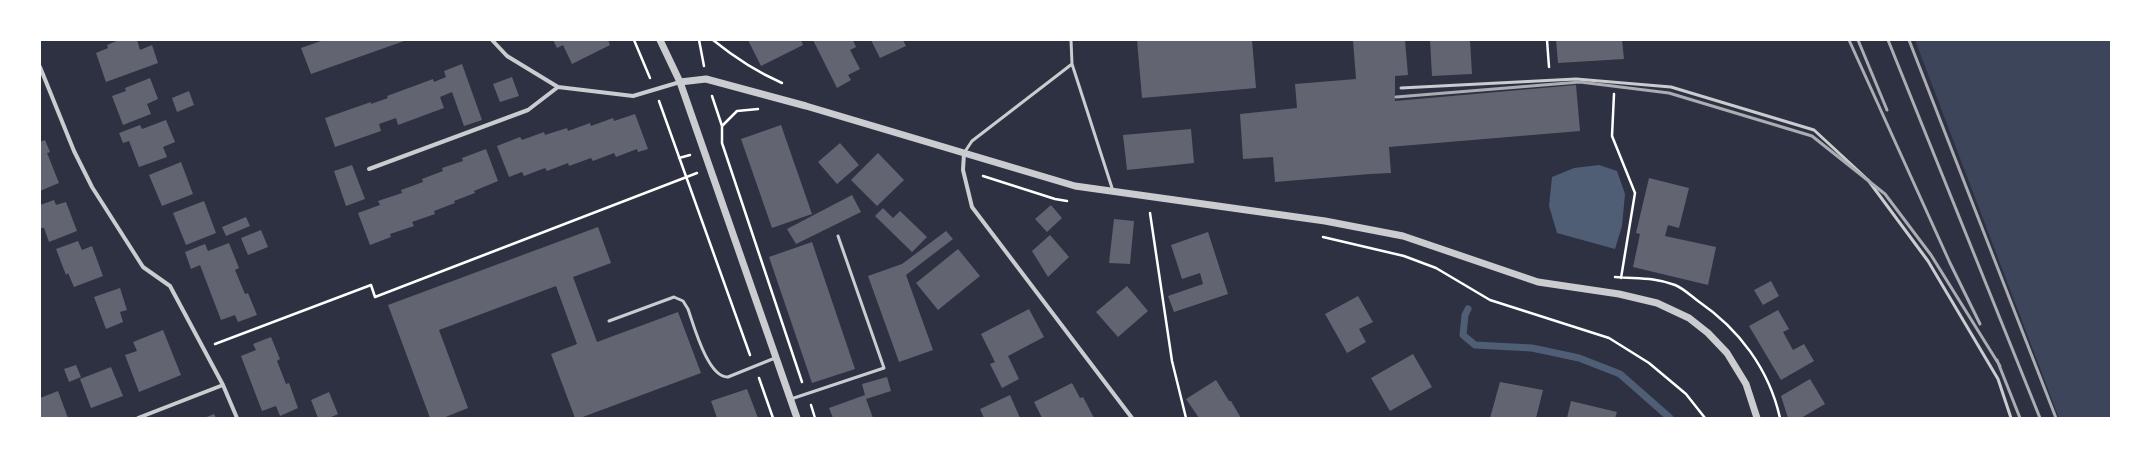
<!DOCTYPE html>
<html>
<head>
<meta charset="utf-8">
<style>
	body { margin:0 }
	#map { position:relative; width:2151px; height:458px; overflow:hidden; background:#2d3142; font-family:"Varela Round",sans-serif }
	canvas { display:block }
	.frame { position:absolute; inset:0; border:41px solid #fff; pointer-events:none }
</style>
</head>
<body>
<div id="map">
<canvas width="2151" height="458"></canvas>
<div class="frame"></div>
</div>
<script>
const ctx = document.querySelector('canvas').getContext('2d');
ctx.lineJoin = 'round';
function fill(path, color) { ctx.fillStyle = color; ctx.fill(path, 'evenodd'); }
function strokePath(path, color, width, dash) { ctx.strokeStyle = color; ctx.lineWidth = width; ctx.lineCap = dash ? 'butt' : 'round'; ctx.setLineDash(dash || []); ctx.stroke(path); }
fill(new Path2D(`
	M 1915,40 L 2111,40 L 2111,418 L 2059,418 Z`), '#3c4559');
fill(new Path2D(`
	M 1599,165 L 1617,171 L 1625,194 L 1622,226 L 1615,249 L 1557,233 L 1549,206 L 1552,177 L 1574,168 Z`), '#4f5d75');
strokePath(new Path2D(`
	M 1468,309 L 1465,315 L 1463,335 L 1475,345 L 1532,348 L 1579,358 L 1620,374 L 1670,418`), '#4f5d75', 7);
fill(new Path2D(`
	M 119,40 L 137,40 L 140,50 L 152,45 L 158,63 L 106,82 L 96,53 L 108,48 L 107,45 Z
	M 324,40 L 407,40 L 311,74 L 301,48 Z
	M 553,40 L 608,40 L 610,45 L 572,64 L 563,45 L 557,48 Z
	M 748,40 L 801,40 L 803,45 L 761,66 Z
	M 813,40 L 853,40 L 856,47 L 850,50 L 860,69 L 848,75 L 851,80 L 837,88 Z
	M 871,40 L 903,40 L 906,46 L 880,58 Z
	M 1137,40 L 1252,40 L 1256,88 L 1142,98 Z
	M 1353,40 L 1405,40 L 1408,75 L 1395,76 L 1395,101 L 1576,85 L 1580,131 L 1389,147 L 1391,173 L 1370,174 L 1275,182 L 1273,157 L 1243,159 L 1240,114 L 1297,108 L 1295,84 L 1356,79 Z
	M 1430,40 L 1470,40 L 1472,74 L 1432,76 Z
	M 1556,40 L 1622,40 L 1624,59 L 1558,63 Z
	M 462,64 L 482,120 L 464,126 L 452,92 L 440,97 L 444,108 L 398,125 L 396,118 L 379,124 L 381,131 L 335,147 L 325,118 L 371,102 L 371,104 L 388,98 L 387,96 L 433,79 L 434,82 L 446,77 L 444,71 Z
	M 512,77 L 519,96 L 500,102 L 493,84 Z
	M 150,78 L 158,99 L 147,104 L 151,114 L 123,125 L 112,96 L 126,91 L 125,88 Z
	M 189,91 L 194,105 L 177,112 L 172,98 Z
	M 635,114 L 648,149 L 638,152 L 637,149 L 616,157 L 614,153 L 593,161 L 591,158 L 569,166 L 568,163 L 547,171 L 545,168 L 524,176 L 522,172 L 509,177 L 497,146 L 520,137 L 522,140 L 544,132 L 545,135 L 567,128 L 568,131 L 590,123 L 591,126 L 613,118 L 614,121 Z
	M 166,120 L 175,142 L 163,147 L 167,157 L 139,167 L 129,141 L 123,143 L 119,133 L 140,125 L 142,129 Z
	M 781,125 L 812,214 L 772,228 L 741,139 Z
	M 1191,129 L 1194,163 L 1127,170 L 1123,135 Z
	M 45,140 L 50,152 L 47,153 L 59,183 L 40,191 L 40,142 Z
	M 840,143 L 859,165 L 837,184 L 818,162 Z
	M 486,149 L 498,181 L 474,191 L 475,193 L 454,201 L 455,203 L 434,211 L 435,214 L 412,222 L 414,226 L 390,234 L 391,237 L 370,245 L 358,213 L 380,205 L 378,201 L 402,193 L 401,190 L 423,182 L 422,179 L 443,171 L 442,168 L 463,161 L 462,158 Z
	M 878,153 L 904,180 L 877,206 L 851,180 Z
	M 181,162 L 193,194 L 162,206 L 149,175 Z
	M 352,165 L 365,199 L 346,206 L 334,171 Z
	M 1649,178 L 1689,188 L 1679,228 L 1668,225 L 1665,236 L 1716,247 L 1708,285 L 1633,267 L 1640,234 L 1636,233 Z
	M 852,195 L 861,212 L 796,244 L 787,229 Z
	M 54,200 L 56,205 L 66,202 L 77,231 L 49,242 L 44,228 L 40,228 L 40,205 Z
	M 204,201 L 216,233 L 186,245 L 173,213 Z
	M 1051,205 L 1062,218 L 1047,232 L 1035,219 Z
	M 883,208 L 893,218 L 900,211 L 927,237 L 912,252 L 875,216 Z
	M 246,217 L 250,226 L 226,236 L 222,227 Z
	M 1114,219 L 1134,221 L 1130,264 L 1109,263 Z
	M 598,227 L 611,263 L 573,277 L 597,342 L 678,312 L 701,373 L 580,418 L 575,418 L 551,354 L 577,344 L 556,286 L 439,330 L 468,408 L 443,418 L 430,418 L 388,305 Z
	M 261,230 L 268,247 L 248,255 L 241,238 Z
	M 946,231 L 953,239 L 906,275 L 933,350 L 899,362 L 868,276 L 902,264 Z
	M 1208,232 L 1228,294 L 1174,312 L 1168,296 L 1203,284 L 1200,273 L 1182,279 L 1171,245 Z
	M 1050,235 L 1069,257 L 1048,277 L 1032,251 Z
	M 78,241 L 82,250 L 92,246 L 103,276 L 74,287 L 68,273 L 66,275 L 56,249 Z
	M 812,242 L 855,369 L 812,383 L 769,257 Z
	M 229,243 L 239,268 L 235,270 L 245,294 L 248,293 L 257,315 L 238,322 L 235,315 L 221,320 L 200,265 L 191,269 L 185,252 L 205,244 L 208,251 Z
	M 958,249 L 980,276 L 938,310 L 916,283 Z
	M 1771,281 L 1779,296 L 1763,305 L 1754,290 Z
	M 1127,286 L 1148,311 L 1118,337 L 1096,312 Z
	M 120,288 L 127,310 L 120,312 L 123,322 L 106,329 L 94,297 Z
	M 1358,296 L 1373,322 L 1359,329 L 1366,342 L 1347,353 L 1325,314 Z
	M 1029,309 L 1044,337 L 1008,356 L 1019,379 L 1002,388 L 990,364 L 995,362 L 981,334 Z
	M 1778,310 L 1789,329 L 1783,332 L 1793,350 L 1804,344 L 1814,361 L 1781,380 L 1749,326 Z
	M 163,330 L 181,375 L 139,392 L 125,355 L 137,351 L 133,342 Z
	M 271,337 L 280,359 L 277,361 L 286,384 L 289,383 L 298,408 L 280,416 L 276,406 L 262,411 L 241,356 L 256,350 L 253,344 Z
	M 1413,354 L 1432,387 L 1390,411 L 1371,378 Z
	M 76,365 L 81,377 L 69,382 L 64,369 Z
	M 111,367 L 123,396 L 91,408 L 80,379 Z
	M 887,377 L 891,391 L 866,399 L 873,418 L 833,418 L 829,408 L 865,395 L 862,384 Z
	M 1810,379 L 1825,404 L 1801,418 L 1788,418 L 1781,396 Z
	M 1216,380 L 1229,401 L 1231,401 L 1241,418 L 1199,418 L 1186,399 Z
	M 1500,382 L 1543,390 L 1536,418 L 1490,418 Z
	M 1072,383 L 1080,398 L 1083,397 L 1094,418 L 1042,418 L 1034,402 Z
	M 747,389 L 758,418 L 717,418 L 711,401 Z
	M 58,391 L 68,418 L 40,418 L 40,398 Z
	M 329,392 L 338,414 L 329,418 L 318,418 L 311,400 Z
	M 1010,395 L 1020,418 L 984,418 L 980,409 Z
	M 1571,401 L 1617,412 L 1615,418 L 1567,418 Z
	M 214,414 L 216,418 L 204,418 Z`), '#626471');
strokePath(new Path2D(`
	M 634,40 L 650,78
	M 699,40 L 704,66
	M 713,40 C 734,57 757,72 782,83
	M 1547,40 L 1549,67
	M 1614,94 L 1612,136 L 1635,193 L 1621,278
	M 712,96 L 722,126 L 722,143 L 802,382
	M 659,101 L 750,355
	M 722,126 L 737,111 L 758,109
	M 679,158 L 690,155
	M 983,176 L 1055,199 L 1067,201
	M 1150,213 L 1172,361 L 1186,418
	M 1323,237 L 1404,256 L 1436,268 L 1490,300 L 1609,338 L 1649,363 L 1686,394 L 1705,418
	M 1615,277 C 1638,279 1653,277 1675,285 C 1683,288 1691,296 1698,301 C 1739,329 1769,369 1780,418
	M 215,344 L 371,285 L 375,297 L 697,173
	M 759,378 L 773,418
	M 811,405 L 815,418`), '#fff', 2.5);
strokePath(new Path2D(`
	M 1072,64 L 1113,191
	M 1401,88 L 1576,79 L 1671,87 L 1814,130 L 1868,180 L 1928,261 L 1998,379 L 2011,418
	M 964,153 L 972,141 L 1072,64 L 1071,40
	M 609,321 L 674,297 L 683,301 L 688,309 C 694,326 708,378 728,377 L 775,358
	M 791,399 L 884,368 L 838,236`), '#caccd0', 3);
strokePath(new Path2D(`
	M 492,40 L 507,56 L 558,87
	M 40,67 L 74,151 L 92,187 L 143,267 L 170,286 L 223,385 L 237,418
	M 964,153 L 963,170 L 972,207 L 1132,418
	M 369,169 L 528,110 L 558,87 L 633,96 L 680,82
	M 138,418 L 223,385`), '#caccd0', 4);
strokePath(new Path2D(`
	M 660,40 L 680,82 L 797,418
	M 680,82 L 706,79 L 806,106 L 1075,186 L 1325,221 L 1403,236 L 1538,282 L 1619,294 L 1657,303 L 1689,318 L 1708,333 L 1727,353 L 1746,384 L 1757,418`), '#caccd0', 7);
strokePath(new Path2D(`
	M 1849,40 L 1950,263 L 1980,324
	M 1858,40 L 1887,110
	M 1888,40 L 2040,418
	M 1909,40 L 2056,418
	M 1396,97 L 1580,82 L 1669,93 L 1812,136 L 1885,194 L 1931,255 L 2000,366
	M 1997,360 L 2020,418`), '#abadb3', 3);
</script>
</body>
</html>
